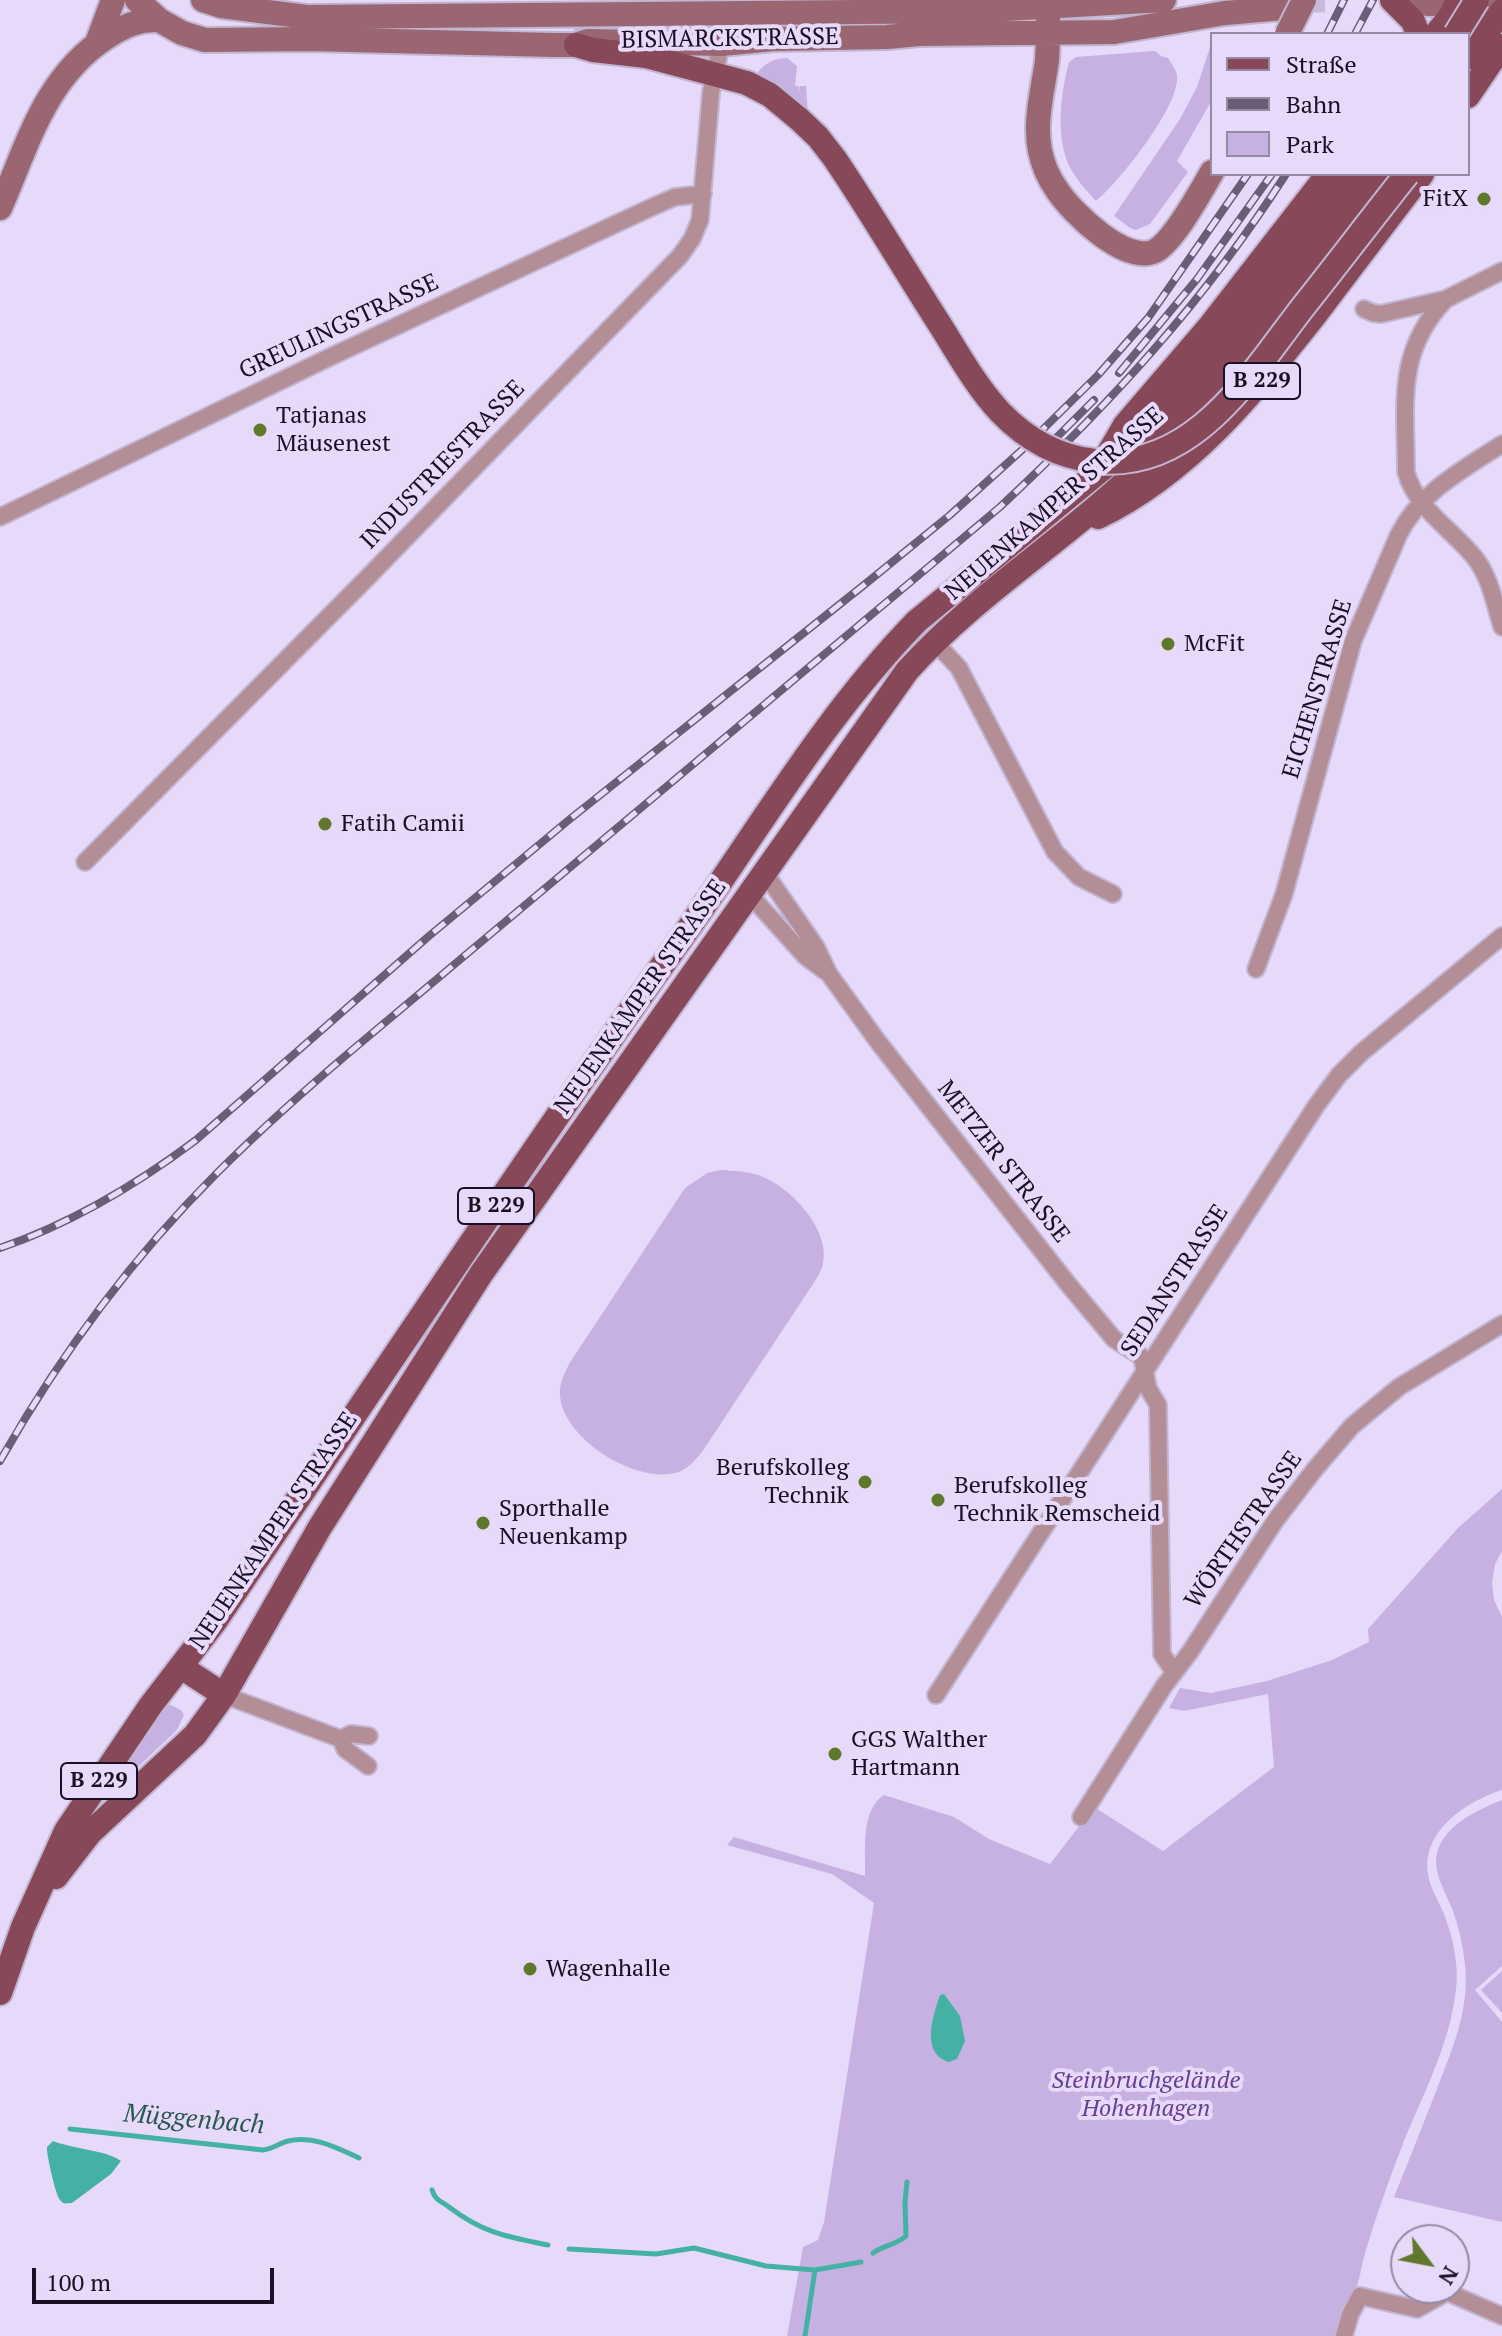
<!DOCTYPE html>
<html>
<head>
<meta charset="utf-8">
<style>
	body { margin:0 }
	#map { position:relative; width:1502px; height:2336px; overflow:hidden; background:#e7d9f9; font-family:"PT Serif",serif }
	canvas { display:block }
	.legend { position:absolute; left:1210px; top:32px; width:260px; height:144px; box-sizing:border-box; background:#e7d9f9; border:2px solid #9589a3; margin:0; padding:10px 14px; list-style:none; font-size:24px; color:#191023 }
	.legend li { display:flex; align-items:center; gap:16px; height:40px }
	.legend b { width:40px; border:2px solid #9589a3 }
	.north { position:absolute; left:1390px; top:2224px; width:80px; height:80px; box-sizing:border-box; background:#e7d9f9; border:2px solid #9589a3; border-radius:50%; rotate:122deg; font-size:22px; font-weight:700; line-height:32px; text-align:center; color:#191023 }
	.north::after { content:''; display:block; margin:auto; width:28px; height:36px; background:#60782b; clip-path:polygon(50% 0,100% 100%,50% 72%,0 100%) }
	.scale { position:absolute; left:32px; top:2268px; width:242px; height:36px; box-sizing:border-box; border:4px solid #191023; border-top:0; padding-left:10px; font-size:24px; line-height:28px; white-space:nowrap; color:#191023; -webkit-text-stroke:6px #e7d9f9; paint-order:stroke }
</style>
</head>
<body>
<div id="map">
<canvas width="1502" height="2336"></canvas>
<ul class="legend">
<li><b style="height:10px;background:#874959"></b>Straße</li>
<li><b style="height:10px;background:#695e76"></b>Bahn</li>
<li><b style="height:22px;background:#c7b1e3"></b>Park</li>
</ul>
<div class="north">N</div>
<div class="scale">100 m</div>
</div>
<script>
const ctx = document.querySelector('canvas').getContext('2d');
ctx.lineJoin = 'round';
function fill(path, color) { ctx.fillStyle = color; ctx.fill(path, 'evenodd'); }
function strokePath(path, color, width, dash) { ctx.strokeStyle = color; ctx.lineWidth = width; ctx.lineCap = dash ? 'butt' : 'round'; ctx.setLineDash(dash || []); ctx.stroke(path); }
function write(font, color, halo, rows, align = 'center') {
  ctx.font = font + ' "PT Serif",serif'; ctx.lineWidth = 8; ctx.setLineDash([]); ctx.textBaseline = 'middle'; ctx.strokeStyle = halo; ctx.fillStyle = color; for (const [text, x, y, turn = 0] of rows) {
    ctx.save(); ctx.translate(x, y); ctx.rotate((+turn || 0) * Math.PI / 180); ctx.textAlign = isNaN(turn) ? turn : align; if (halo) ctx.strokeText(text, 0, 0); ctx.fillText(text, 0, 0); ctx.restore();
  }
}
fill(new Path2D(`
	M 576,24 L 724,24 L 714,35 L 571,37 Z
	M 1212,41 L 1212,100 L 1177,161 L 1188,172 L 1150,224 L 1136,230 L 1130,228 L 1114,216 L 1180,119 L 1197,87 Z
	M 1155,51 L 1161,56 L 1168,58 C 1171,63 1176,70 1177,75 C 1181,105 1119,182 1096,201 C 1085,189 1073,176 1067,161 C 1056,131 1061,92 1069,62 L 1076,57 Z
	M 787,58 L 797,66 L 795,86 L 799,86 L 799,92 L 800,86 L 806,86 L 808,114 L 754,78 C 763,64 771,59 787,58 Z
	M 721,1170 C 734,1171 746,1171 758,1175 C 789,1185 831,1229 823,1264 C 822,1269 818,1276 815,1281 L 702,1452 C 696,1459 689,1468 679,1472 C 637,1486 561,1438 560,1394 C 559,1383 565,1373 569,1364 L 685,1188 L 707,1173 Z
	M 1502,1489 L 1502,1551 L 1495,1564 L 1492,1583 L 1494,1600 L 1502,1617 L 1502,1790 C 1467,1801 1421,1831 1428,1874 C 1430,1888 1438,1900 1444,1914 C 1454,1940 1460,1969 1455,1997 C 1448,2047 1423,2095 1404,2141 C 1390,2177 1377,2213 1366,2250 C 1362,2262 1361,2274 1357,2286 C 1355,2291 1351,2296 1348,2302 C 1342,2312 1339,2324 1336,2336 L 787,2336 L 803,2247 L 818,2240 L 824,2222 L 874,1903 L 832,1874 L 727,1845 L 734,1837 L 865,1876 C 866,1851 860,1810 884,1795 L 954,1817 L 989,1839 L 1050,1864 L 1094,1807 L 1163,1851 L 1274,1767 L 1268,1694 L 1184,1711 L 1169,1708 L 1180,1688 L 1211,1693 L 1267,1681 L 1332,1660 L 1369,1642 L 1368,1629 L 1458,1528 Z
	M 171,1705 L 181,1710 L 184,1715 L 177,1730 L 101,1802 L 88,1817 L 164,1706 Z
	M 1502,1800 L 1502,1966 L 1475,1990 L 1502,2022 L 1502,2222 L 1394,2197 C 1408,2163 1421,2129 1435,2094 C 1451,2052 1470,2011 1465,1965 C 1463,1946 1459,1928 1453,1911 C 1447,1895 1435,1877 1436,1859 C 1439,1827 1477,1810 1502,1800 Z
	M 1502,1971 L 1502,2013 L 1481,1990 Z`), '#c7b1e3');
fill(new Path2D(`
	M 944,1994 L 960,2016 L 965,2041 L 957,2059 L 949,2062 C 920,2053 933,2016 940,1995 Z
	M 53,2141 C 73,2149 106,2150 121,2161 L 111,2174 L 72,2203 C 66,2203 64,2205 60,2200 C 56,2196 46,2153 47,2147 Z`), '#44b1a4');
strokePath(new Path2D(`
	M 70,2129 L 263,2150 C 273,2149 280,2143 288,2141 C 314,2135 337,2148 359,2158
	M 432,2190 C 435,2200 441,2201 449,2207 C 483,2233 507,2237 548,2245
	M 569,2249 L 656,2254 L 694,2248 L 766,2266 L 815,2270 L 861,2262
	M 873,2253 C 884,2245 896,2245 906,2236 L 905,2202 L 907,2182
	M 805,2336 L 815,2270`), '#44b1a4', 5);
strokePath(new Path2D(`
	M 1301,1 L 1337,0`), '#c8bbd9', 24, [24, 12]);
const street = new Path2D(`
	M 1446,299 C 1395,352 1406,404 1406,472 C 1416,509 1452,529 1475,558 C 1490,577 1495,605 1502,627
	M 1364,309 L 1373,313 L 1381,314 L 1446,299 L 1502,271
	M 0,517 L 330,357 L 650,208 L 675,197 L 703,194
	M 934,641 L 959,668 L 1055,852 L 1079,877 L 1113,894
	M 85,862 L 369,576 L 680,256 L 692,239 L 700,220 L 711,92 L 721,44
	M 765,873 L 816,947 L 829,974 L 879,1043 L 1068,1284 L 1114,1339 L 1142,1357 L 1148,1388 L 1158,1405 L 1162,1654 L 1174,1672
	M 750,895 L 805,956 L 825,971
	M 1256,969 L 1284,894 L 1353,641 L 1399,534 C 1420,492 1464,469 1502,444
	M 224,1695 L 341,1739
	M 936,1695 L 1316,1106 L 1339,1075 L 1361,1053 L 1502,936
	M 368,1766 L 345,1749 L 341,1739 L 351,1734 L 369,1736
	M 1081,1817 L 1164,1686 L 1190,1652 L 1275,1521 L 1315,1469 L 1352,1426 L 1399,1387 L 1502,1324
	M 1344,2336 L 1350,2315 L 1360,2296 L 1417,2309 L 1447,2292 L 1502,2316`);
const secondary = new Path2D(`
	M 137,0 L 159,20 L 182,33 L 205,40 L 310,39 L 553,45 L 576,45 L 588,41 L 721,44 L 773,39 L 887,37 L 919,34 L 1114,32 L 1225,13 L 1283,8 L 1301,1
	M 203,0 L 221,6 L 307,17 L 970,11 L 1164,0
	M 1400,0 L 1429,4 L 1502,2
	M 1048,17 C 1048,31 1048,46 1047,60 C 1043,90 1034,121 1040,151 C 1043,165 1049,179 1057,190 C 1072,213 1126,265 1155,251 C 1174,241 1201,191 1212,172
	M 97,43 L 113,0
	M 0,208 C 28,144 45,77 107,37 C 124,26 139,19 159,20`);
const primary = new Path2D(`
	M 1392,0 L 1413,21 L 1418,34
	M 1436,34 L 1450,17 L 1458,0
	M 576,45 L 593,50 L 646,56 L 747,83 L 770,95 L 799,119
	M 1468,58 L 1502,11
	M 1468,96 L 1502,46
	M 1107,456 L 1125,425 L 1209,327 L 1328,174
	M 1098,517 C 1189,473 1254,393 1315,315 C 1351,268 1386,221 1422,174
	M 181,1667 L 224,1695
	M 56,1877 L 90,1833 L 195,1735 L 224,1695 L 320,1527 L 481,1274 L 907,671 C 976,594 1067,539 1141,467 C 1158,450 1174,431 1190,413 C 1258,337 1317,254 1380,174
	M 0,1993 L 23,1927 L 66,1831 L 151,1705 L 214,1623 C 371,1392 525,1159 686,932 C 760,827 827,713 917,621 L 1123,452 C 1210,369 1279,269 1352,174`);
strokePath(street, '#c2b5d2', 20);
strokePath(secondary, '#c2b5d2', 28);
strokePath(primary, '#c2b5d2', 28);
strokePath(street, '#b38e96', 16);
strokePath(secondary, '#9a6672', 24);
strokePath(primary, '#874959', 24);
const rail = new Path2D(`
	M 1327,34 L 1344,0
	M 1355,34 L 1373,0
	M 1119,373 L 1197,279 L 1272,174
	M 1043,451 L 1094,400
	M 0,1248 C 70,1224 136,1185 196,1140 L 429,936 L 570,819 L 864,585 L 950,515 L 1023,449 L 1098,375 L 1148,318 L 1248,174
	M 0,1461 C 59,1357 131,1259 216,1174 C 259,1131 305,1090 351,1051 L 1000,507 C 1110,404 1204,302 1286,174`);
strokePath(rail, '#695e76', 8);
strokePath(rail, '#e7d9f9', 5, [15]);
const secondaryBridge = new Path2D(`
	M 1287,34 L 1304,0`);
const primaryBridge = new Path2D(`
	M 1456,34 L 1477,0
	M 799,119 L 818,137 L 835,159 C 872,214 906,272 942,328 C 960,357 977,387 1000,412 C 1026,439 1058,457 1095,461 C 1194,472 1251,374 1303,307 C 1338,263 1372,218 1407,174`);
strokePath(secondaryBridge, '#c2b5d2', 28, []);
strokePath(primaryBridge, '#c2b5d2', 28, []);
strokePath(secondaryBridge, '#9a6672', 24);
strokePath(primaryBridge, '#874959', 24);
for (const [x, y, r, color] of [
	[1484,199,8,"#60782b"],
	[260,430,8,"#60782b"],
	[1168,644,8,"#60782b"],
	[325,824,8,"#60782b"],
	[865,1482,8,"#60782b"],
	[938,1500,8,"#60782b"],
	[483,1523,8,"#60782b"],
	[835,1754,8,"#60782b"],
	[530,1969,8,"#60782b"]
]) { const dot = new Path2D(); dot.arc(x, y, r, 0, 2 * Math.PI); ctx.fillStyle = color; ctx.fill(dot); strokePath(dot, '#e7d9f9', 3); }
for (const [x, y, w] of [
	[1262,381,76],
	[496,1206,76],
	[99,1781,76]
]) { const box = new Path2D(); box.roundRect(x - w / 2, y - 18, w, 36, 6); ctx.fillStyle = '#e7d9f9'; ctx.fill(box); strokePath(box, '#191023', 2); }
write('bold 22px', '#191023', null, [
	["B 229",1262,381],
	["B 229",496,1206],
	["B 229",99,1781]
]);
write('24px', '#191023', '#e7d9f9', [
	["BISMARCKSTRASSE",730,39,-1],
	["GREULINGSTRASSE",339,327,-25],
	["INDUSTRIESTRASSE",443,465,-46],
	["NEUENKAMPER STRASSE",1055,504,-41],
	["EICHENSTRASSE",1318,689,-73],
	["NEUENKAMPER STRASSE",641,997,-55],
	["METZER STRASSE",1003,1162,52],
	["SEDANSTRASSE",1175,1281,-57],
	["WÖRTHSTRASSE",1244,1530,-55],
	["NEUENKAMPER STRASSE",274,1531,-56]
]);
write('24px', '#191023', '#e7d9f9', [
	["FitX",1468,199,"right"],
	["Tatjanas",276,416],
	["Mäusenest",276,444],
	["McFit",1184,644],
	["Fatih Camii",341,824],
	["Berufskolleg",849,1468,"right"],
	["Technik",849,1496,"right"],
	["Berufskolleg",954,1486],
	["Technik Remscheid",954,1514],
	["Sporthalle",499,1509],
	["Neuenkamp",499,1537],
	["GGS Walther",851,1740],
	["Hartmann",851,1768],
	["Wagenhalle",546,1969]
], 'left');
write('italic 24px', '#684091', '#e7d9f9', [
	["Steinbruchgelände",1146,2081],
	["Hohenhagen",1146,2109]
]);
write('italic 26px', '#2a5852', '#e7d9f9', [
	["Müggenbach",194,2120,5]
]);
</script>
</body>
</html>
